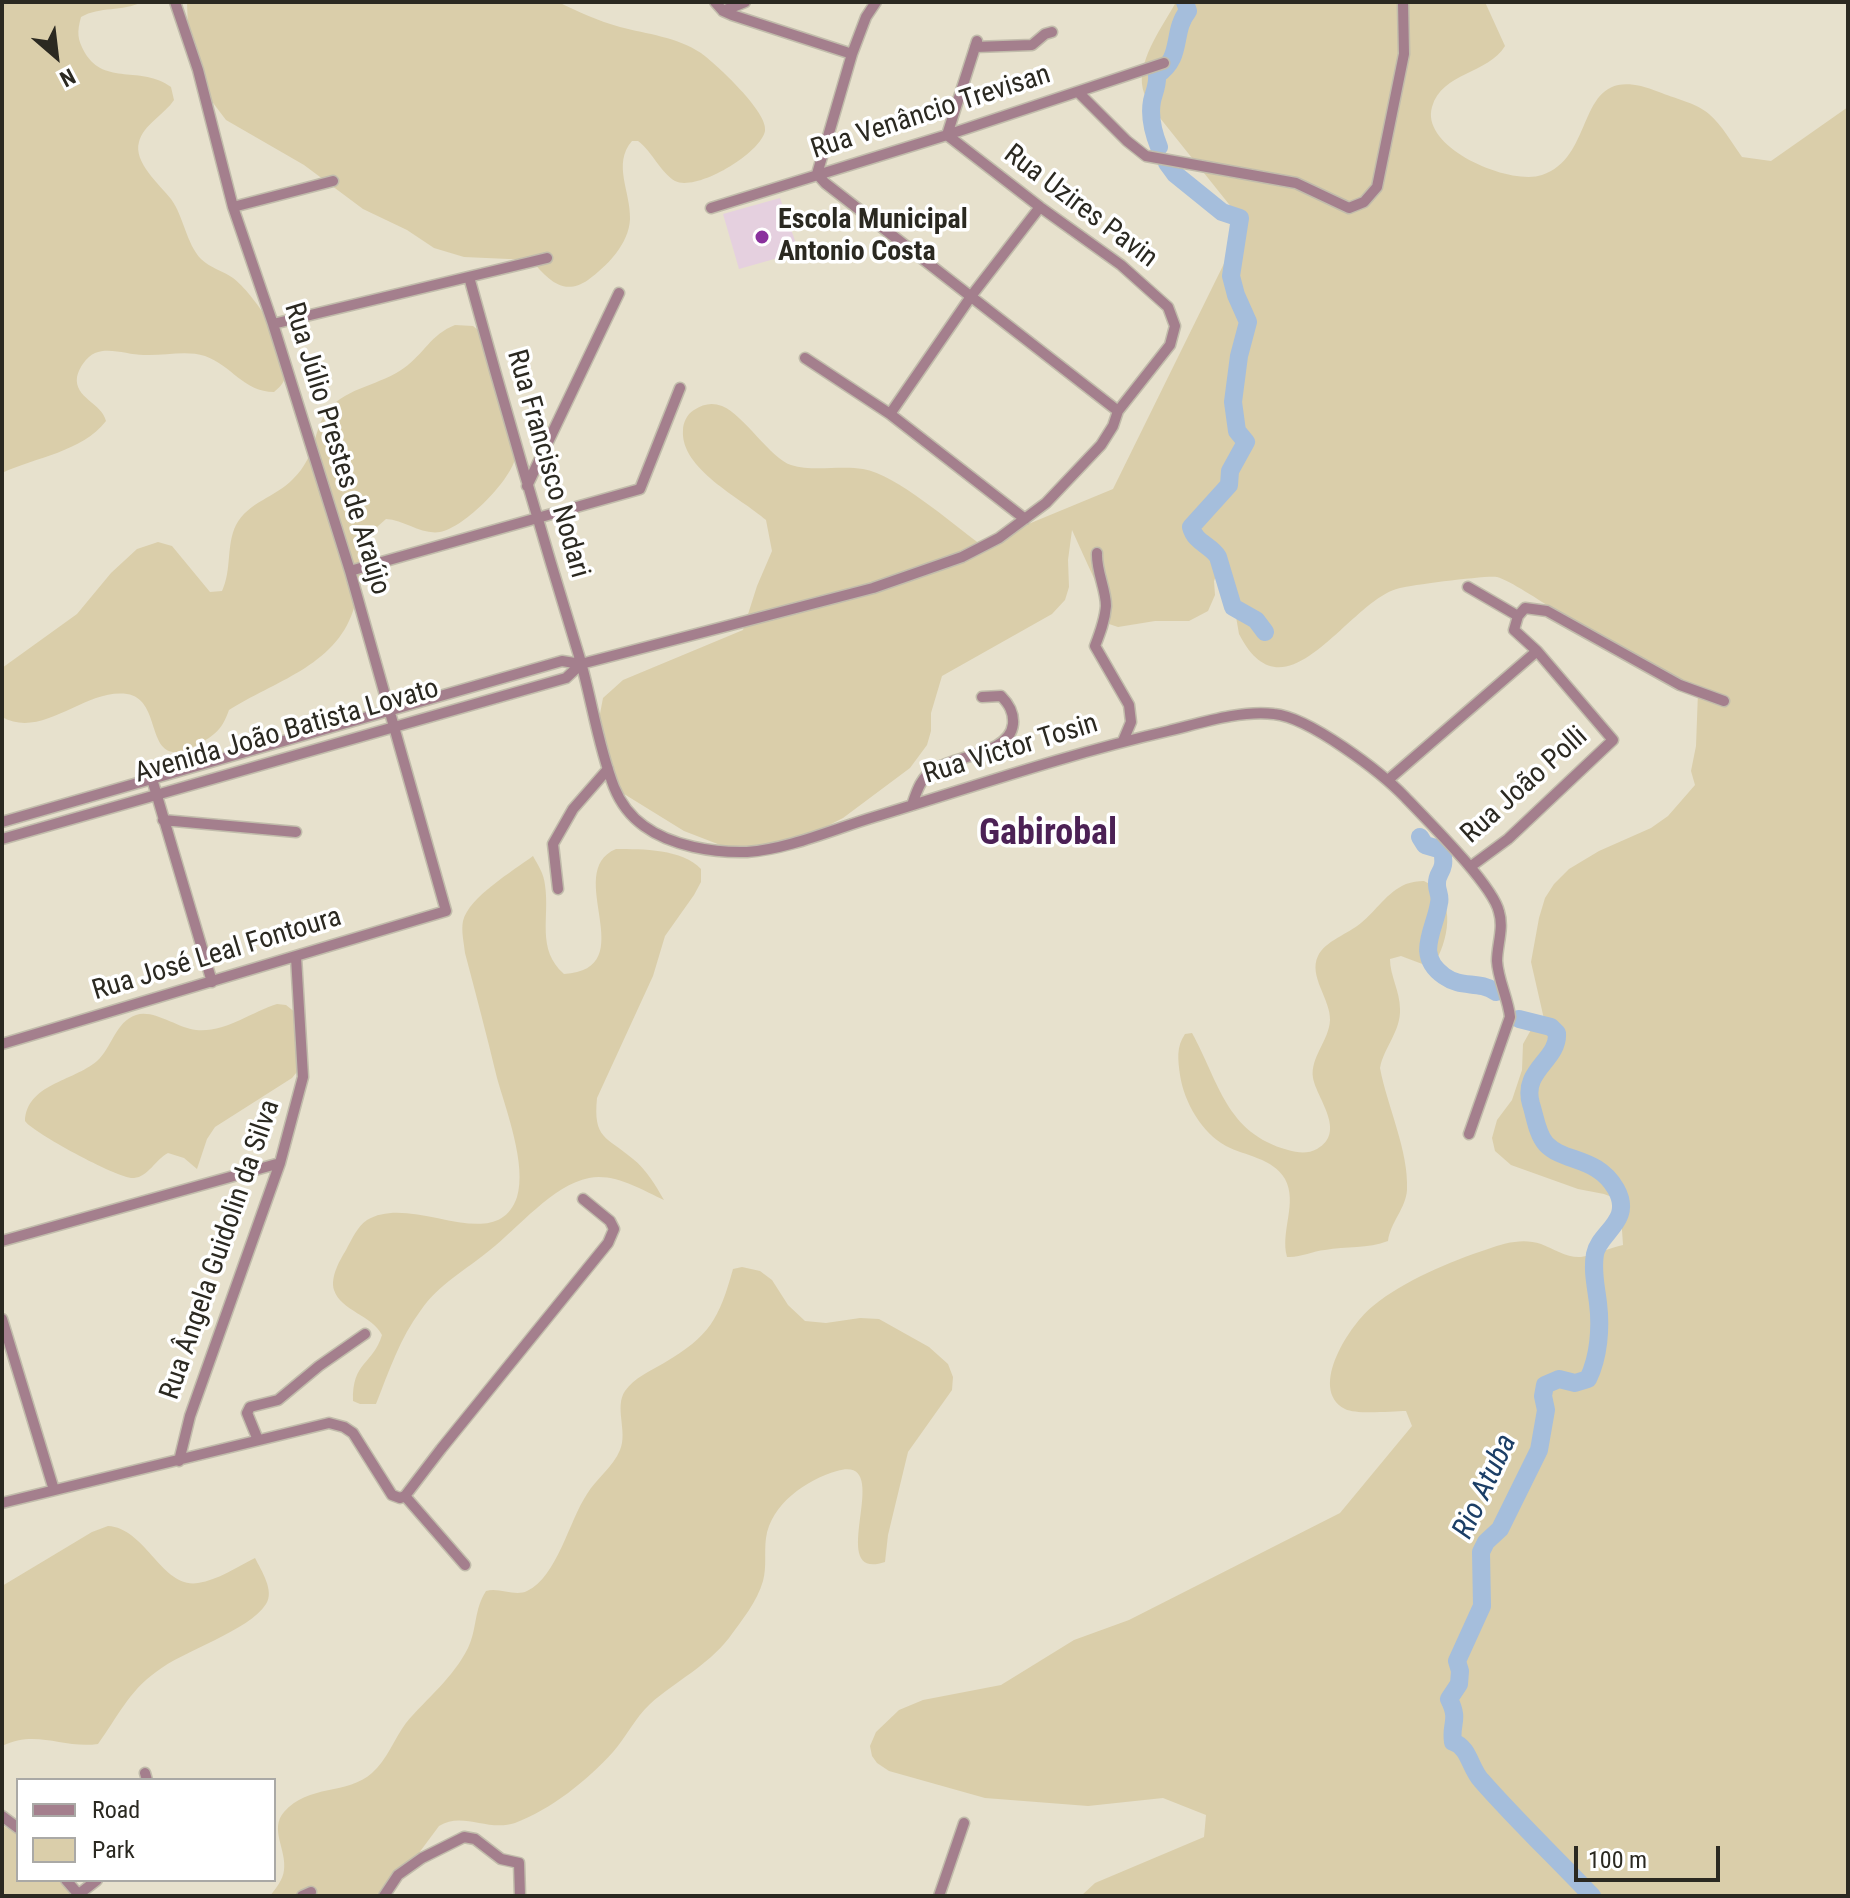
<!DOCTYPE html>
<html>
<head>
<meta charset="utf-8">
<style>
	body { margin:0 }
	#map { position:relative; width:1850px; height:1898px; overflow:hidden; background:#e7e1cd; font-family:"Roboto Condensed",sans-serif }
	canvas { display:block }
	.frame { position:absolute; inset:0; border:4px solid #2b2921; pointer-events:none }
	.legend { position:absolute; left:16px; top:1778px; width:260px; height:104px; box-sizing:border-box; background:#fff; border:2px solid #aaa9a6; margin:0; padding:10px 14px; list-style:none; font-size:24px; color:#2b2921 }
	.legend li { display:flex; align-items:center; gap:16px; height:40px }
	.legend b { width:40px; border:2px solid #aaa9a6 }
	.north { position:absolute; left:16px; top:16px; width:80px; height:80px; -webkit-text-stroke:6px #fff; paint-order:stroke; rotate:152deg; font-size:22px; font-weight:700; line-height:32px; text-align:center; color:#2b2921 }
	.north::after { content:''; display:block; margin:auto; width:28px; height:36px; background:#2b2921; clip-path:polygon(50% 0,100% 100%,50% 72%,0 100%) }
	.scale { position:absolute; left:1574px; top:1846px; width:146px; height:36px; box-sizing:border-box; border:4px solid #2b2921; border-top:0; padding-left:10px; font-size:24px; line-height:28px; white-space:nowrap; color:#2b2921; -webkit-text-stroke:6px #fff; paint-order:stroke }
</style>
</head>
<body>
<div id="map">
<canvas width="1850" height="1898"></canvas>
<div class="frame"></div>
<ul class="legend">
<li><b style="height:10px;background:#a47f8d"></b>Road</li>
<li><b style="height:22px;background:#daceaa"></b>Park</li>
</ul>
<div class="north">N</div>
<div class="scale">100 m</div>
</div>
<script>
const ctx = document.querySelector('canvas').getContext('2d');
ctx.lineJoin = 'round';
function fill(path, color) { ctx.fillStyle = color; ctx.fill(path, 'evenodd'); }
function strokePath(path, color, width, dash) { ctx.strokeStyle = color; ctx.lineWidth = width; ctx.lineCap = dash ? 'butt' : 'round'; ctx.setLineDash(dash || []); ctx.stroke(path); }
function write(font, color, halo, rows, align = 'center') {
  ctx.font = font + ' "Roboto Condensed",sans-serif'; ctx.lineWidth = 7; ctx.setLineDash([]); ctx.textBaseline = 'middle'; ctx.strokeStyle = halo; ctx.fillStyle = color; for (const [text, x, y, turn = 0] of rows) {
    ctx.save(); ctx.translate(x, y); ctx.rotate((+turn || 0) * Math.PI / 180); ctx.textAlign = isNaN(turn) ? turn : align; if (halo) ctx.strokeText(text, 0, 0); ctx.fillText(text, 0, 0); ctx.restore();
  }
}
fill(new Path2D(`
	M 780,198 L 799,252 L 739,269 L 723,214 Z`), '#e5d0df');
fill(new Path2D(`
	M 2,2 L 142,2 C 122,12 100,6 81,17 C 77,32 77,39 85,53 C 105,86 141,65 171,87 L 174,100 C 165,114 143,125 139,142 C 133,162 160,185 171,199 C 184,217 186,243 201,259 C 210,268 223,271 233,278 C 253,293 290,347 286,372 C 285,382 281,386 274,392 C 244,392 231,365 205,356 C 186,350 164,356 144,355 C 128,355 110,347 95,353 C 86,357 79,368 77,377 C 74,398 102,403 106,421 C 82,452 36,457 2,473 Z
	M 187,2 L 558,2 C 579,12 598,21 620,27 C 647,34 677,37 701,53 C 716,64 769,113 765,131 C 760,154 696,192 675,181 C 660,172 652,151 638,141 L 632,141 C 612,164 631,192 630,219 C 629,244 607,266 588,280 C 563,297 548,279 531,260 L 464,257 L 434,248 L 407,230 L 363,209 L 304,165 L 226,120 L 204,91 L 188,29 Z
	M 1176,2 L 1485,2 L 1505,46 C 1488,74 1442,72 1432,107 C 1420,148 1510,186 1542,175 C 1601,155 1571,56 1659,92 C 1673,98 1697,103 1709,114 C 1722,125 1732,143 1742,157 L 1771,161 L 1848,107 L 1848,1896 L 1081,1896 L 1095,1883 L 1204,1837 L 1206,1815 L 1163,1798 L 1088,1806 L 985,1798 L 889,1771 L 877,1763 L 872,1756 L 870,1746 L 876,1732 L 899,1710 L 923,1700 L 1001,1685 L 1074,1640 L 1129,1620 L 1340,1513 L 1412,1426 L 1406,1411 C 1392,1411 1357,1415 1345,1409 C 1307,1389 1351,1323 1373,1306 C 1405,1280 1449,1262 1488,1249 C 1505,1243 1523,1238 1541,1244 C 1554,1249 1567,1258 1581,1257 C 1595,1255 1610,1248 1623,1245 L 1620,1200 L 1604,1194 L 1578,1189 L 1511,1165 L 1495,1151 L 1492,1138 L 1497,1120 L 1512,1100 L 1522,1070 L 1523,1044 L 1532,1028 L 1544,1019 L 1531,962 L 1539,918 L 1545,898 L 1554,884 L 1569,869 L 1599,851 L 1651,828 L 1668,816 L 1695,785 L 1691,771 L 1696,746 L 1698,692 C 1649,666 1602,639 1555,610 C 1542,602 1509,580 1497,577 C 1488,575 1412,585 1400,588 C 1349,599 1286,726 1239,634 L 1225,553 L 1214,581 L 1215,595 L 1208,611 L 1189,621 L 1155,621 L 1118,627 L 1109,624 L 1103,611 L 1102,596 L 1072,530 L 1068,560 L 1069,587 L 1065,600 L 1052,614 L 942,676 L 931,713 L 931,731 L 927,745 L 910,768 L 843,818 L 810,835 L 775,846 L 728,848 L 684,831 L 616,789 L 599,719 L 603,698 L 623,680 L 743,630 L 757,586 L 772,551 L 766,520 C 741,498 680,469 683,430 C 683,423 687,414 694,410 C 703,404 712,402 722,406 C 744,415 771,459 791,465 C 814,472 840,465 863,469 C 897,475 951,523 980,544 L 1113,489 L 1244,223 L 1160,118 C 1153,108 1143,97 1142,84 C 1140,56 1163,26 1176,2 Z
	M 455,325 L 473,326 L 486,336 L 516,455 C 513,479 464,528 440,532 C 421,535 405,520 386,519 L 377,527 C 365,554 363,583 353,611 C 335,666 273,682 229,710 C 222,730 215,735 197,745 C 141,775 166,700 127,694 C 85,688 43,740 2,717 L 2,668 L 77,614 L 111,573 L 137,549 L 158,542 L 172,546 L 210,592 L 222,591 C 232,570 226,545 236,525 C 248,502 276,497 293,479 C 318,455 312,429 329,409 C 348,387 381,385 404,368 C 425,353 430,335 455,325 Z
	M 616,849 C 642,849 683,849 701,869 L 701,882 L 694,895 L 665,936 L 653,976 L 597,1098 C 593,1139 606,1136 633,1159 C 646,1169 656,1186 664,1200 C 642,1190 615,1173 589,1178 C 553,1185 518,1228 490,1250 C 467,1269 438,1285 421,1310 C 400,1338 389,1371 376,1404 L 360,1404 L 353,1401 C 352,1361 373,1365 382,1335 C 372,1315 341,1311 334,1290 C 330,1277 340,1260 346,1250 C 352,1239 357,1227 367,1220 C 413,1192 496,1258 517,1197 C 527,1165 506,1110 497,1078 C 487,1036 476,995 465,953 C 464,943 461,931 463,921 C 469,897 513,871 533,856 C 538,865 544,874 545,885 C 550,918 536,949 564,974 C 645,969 561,872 616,849 Z
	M 1424,881 C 1456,895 1450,935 1436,961 L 1425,965 L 1401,956 L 1390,959 C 1390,976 1400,991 1400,1009 C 1401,1031 1384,1047 1380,1068 C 1387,1106 1409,1151 1407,1190 C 1406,1208 1390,1223 1388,1241 C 1368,1249 1346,1246 1325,1250 C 1312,1251 1300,1258 1287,1257 C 1280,1231 1298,1203 1285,1179 C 1273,1158 1245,1156 1226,1146 C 1202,1133 1184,1102 1180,1075 C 1178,1060 1176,1047 1185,1034 L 1192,1033 C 1219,1082 1226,1133 1288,1150 C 1298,1153 1308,1154 1317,1149 C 1347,1132 1317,1099 1313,1078 C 1310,1057 1329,1041 1330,1020 C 1331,1000 1308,976 1318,956 C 1325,941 1348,934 1361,923 C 1377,910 1386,893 1406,884 C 1412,882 1418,881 1424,881 Z
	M 277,1004 L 286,1005 L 296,1013 L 301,1067 L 292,1078 L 215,1127 L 207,1139 L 197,1169 L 184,1158 L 168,1153 C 156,1159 148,1177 134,1178 C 120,1180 32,1132 25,1121 C 27,1084 72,1082 97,1061 C 112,1048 115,1022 136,1015 C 154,1009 177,1028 196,1030 C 225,1033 251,1012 277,1004 Z
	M 742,1267 L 760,1271 L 772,1280 L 788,1305 L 805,1321 L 826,1323 L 860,1318 L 879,1319 L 929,1347 L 948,1364 L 953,1377 L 952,1390 L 908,1452 L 888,1535 L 885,1562 C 822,1583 898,1453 837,1471 C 806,1480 771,1504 766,1538 C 764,1553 767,1566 763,1581 C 757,1602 742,1620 729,1638 C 706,1667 677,1680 650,1704 C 635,1718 626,1737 613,1752 C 588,1780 550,1810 515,1823 C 488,1832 462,1811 439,1826 L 387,1896 L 270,1896 C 276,1888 283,1880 284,1870 C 287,1850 269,1829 284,1812 C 308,1784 348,1795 372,1773 C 387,1760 394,1739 406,1723 C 427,1698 453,1678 468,1648 C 477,1630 474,1609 486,1591 C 499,1587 515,1597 527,1591 C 557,1577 569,1521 587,1494 C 596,1479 613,1467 620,1450 C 628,1432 614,1407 625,1391 C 634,1378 650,1371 664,1363 C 710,1336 719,1319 733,1269 Z
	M 108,1526 C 146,1528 162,1589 198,1583 C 218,1580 237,1567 255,1558 C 261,1570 275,1591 266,1604 C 249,1631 184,1650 156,1672 C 129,1691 117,1718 98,1744 C 63,1749 37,1729 2,1746 L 2,1586 L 92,1532 Z
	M 2,1825 L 18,1835 L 18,1880 L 65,1880 L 78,1896 L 2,1896 Z`), '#daceaa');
strokePath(new Path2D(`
	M 1159,147 C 1153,132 1149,117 1152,101 C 1154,92 1158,85 1157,75 C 1184,57 1171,32 1188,11 L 1185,2
	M 1167,163 L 1175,174 L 1222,212 L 1240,218 L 1231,276 L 1236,295 L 1248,322 L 1239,356 L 1233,402 L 1237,431 L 1246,442 L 1230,471 L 1229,485 L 1191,527 C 1195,543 1211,545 1218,557 L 1233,607 L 1256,620 L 1265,632
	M 1420,837 L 1425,845 L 1442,850 C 1447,874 1436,870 1437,885 C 1437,891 1441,896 1439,903 C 1435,930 1414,955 1444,976 C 1462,989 1478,980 1496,992
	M 1519,1019 L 1551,1027 L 1557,1033 C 1559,1060 1521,1070 1531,1104 C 1535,1116 1537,1134 1546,1144 C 1564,1163 1597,1156 1616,1189 C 1634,1221 1599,1232 1595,1254 C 1592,1271 1596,1286 1598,1303 C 1601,1327 1599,1357 1588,1379 L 1575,1383 L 1559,1379 L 1545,1385 L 1543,1396 L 1546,1410 L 1539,1450 L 1500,1529 L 1486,1542 L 1481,1552 L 1482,1606 L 1457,1661 L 1460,1671 L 1459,1684 L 1449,1699 C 1460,1721 1450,1723 1453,1742 C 1469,1747 1470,1768 1481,1780 C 1516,1820 1555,1857 1592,1896`), '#a5bedc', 18);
const minor = new Path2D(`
	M 715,2 L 723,11 L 732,15 L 852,54
	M 723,11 L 745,2
	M 975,47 L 1032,45 L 1045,34 L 1052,32
	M 1078,92 L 1127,141 L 1146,156 L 1296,183 L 1349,208 L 1364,202 L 1377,187 L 1404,54 L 1403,2
	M 817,174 L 825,183 L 1118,411
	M 817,174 L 852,54 L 866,17 L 876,2
	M 233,207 L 333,181
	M 711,208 L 947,135 L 1164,63
	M 469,277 C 504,405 541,532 580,659 C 592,701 598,746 614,787 C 620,802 630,816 644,826 C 671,846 714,853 747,852 C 789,849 834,829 874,817 C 972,787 1068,754 1168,731 C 1201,723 1240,710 1274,714 C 1309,717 1381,772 1405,797 C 1427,820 1493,885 1499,912 C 1504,928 1497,945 1497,961 C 1498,980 1508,998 1510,1017 L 1469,1134
	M 273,324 L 547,258
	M 805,358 L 890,414 L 1025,519
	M 890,414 L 972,295 L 1040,207
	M 527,486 L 619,293
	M 1097,553 C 1096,571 1106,589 1106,606 C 1105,620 1100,633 1095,646 L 1129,705 L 1131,722 L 1123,741
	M 350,571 L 640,489 L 680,388
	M 1468,587 L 1518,616
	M 152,779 L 212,982
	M 1388,780 L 1537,651
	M 912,805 C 917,790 921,777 935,769 C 957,755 1010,754 1013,724 C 1014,712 1009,704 1001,696 L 982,697
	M 163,820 L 296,832
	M 2,822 L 562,661 L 581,664 L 873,588 L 962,557 L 999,538 L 1046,503 L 1101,445 L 1113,426 L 1118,411 L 1170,345 L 1175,326 L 1168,307 L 1121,265 L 1040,207 L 947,135 L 977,41
	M 2,839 L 566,678 L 581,664
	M 1470,867 L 1508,839 L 1613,740 L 1537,651 L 1514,630 L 1518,616 L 1525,608 L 1547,611 L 1680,685 L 1724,701
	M 558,889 L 553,844 L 573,809 L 608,769
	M 2,1044 L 446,911 L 350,571 L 273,324 L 233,207 L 198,70 L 175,2
	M 2,1241 L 280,1163
	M 2,1319 L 54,1490
	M 258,1440 L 247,1413 L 250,1407 L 278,1400 L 319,1366 L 365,1334
	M 179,1461 L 190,1416 L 280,1163 L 303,1077 L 296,957
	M 405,1496 L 465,1565
	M 2,1503 L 329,1423 L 344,1427 L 353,1433 L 392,1495 L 400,1498 L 405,1496 L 441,1449 L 608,1243 L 614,1229 L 610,1221 L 583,1199
	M 145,1773 L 147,1780
	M 2,1816 L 18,1828
	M 66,1880 L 80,1896
	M 79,1894 L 97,1880
	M 302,1896 L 311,1892
	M 384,1896 L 398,1875 L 422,1858 L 464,1837 L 475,1839 L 501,1859 L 519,1863 L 520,1896
	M 939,1896 L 964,1823`);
strokePath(minor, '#c1bcab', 13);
strokePath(minor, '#a47f8d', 10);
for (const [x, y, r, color] of [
	[762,237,8,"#8a319d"]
]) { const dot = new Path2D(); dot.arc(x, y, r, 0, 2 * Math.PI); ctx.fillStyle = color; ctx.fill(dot); strokePath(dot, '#fff', 3); }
write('28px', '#2b2921', '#fff', [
	["Rua Venâncio Trevisan",931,113,-18],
	["Rua Uzires Pavin",1080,207,37],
	["Rua Júlio Prestes de Araújo",336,449,73],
	["Rua Francisco Nodari",547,464,74],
	["Avenida João Batista Lovato",287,732,-16],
	["Rua Victor Tosin",1011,750,-17],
	["Rua João Polli",1525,786,-42],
	["Rua José Leal Fontoura",217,955,-17],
	["Rua Ângela Guidolin da Silva",221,1250,-71]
]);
write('bold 28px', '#2b2921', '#fff', [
	["Escola Municipal",778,221],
	["Antonio Costa",778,253]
], 'left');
write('italic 30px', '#1b3e66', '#fff', [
	["Rio Atuba",1486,1487,-65]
]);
write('bold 36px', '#4c2155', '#fff', [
	["Gabirobal",1048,835]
]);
</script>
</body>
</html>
